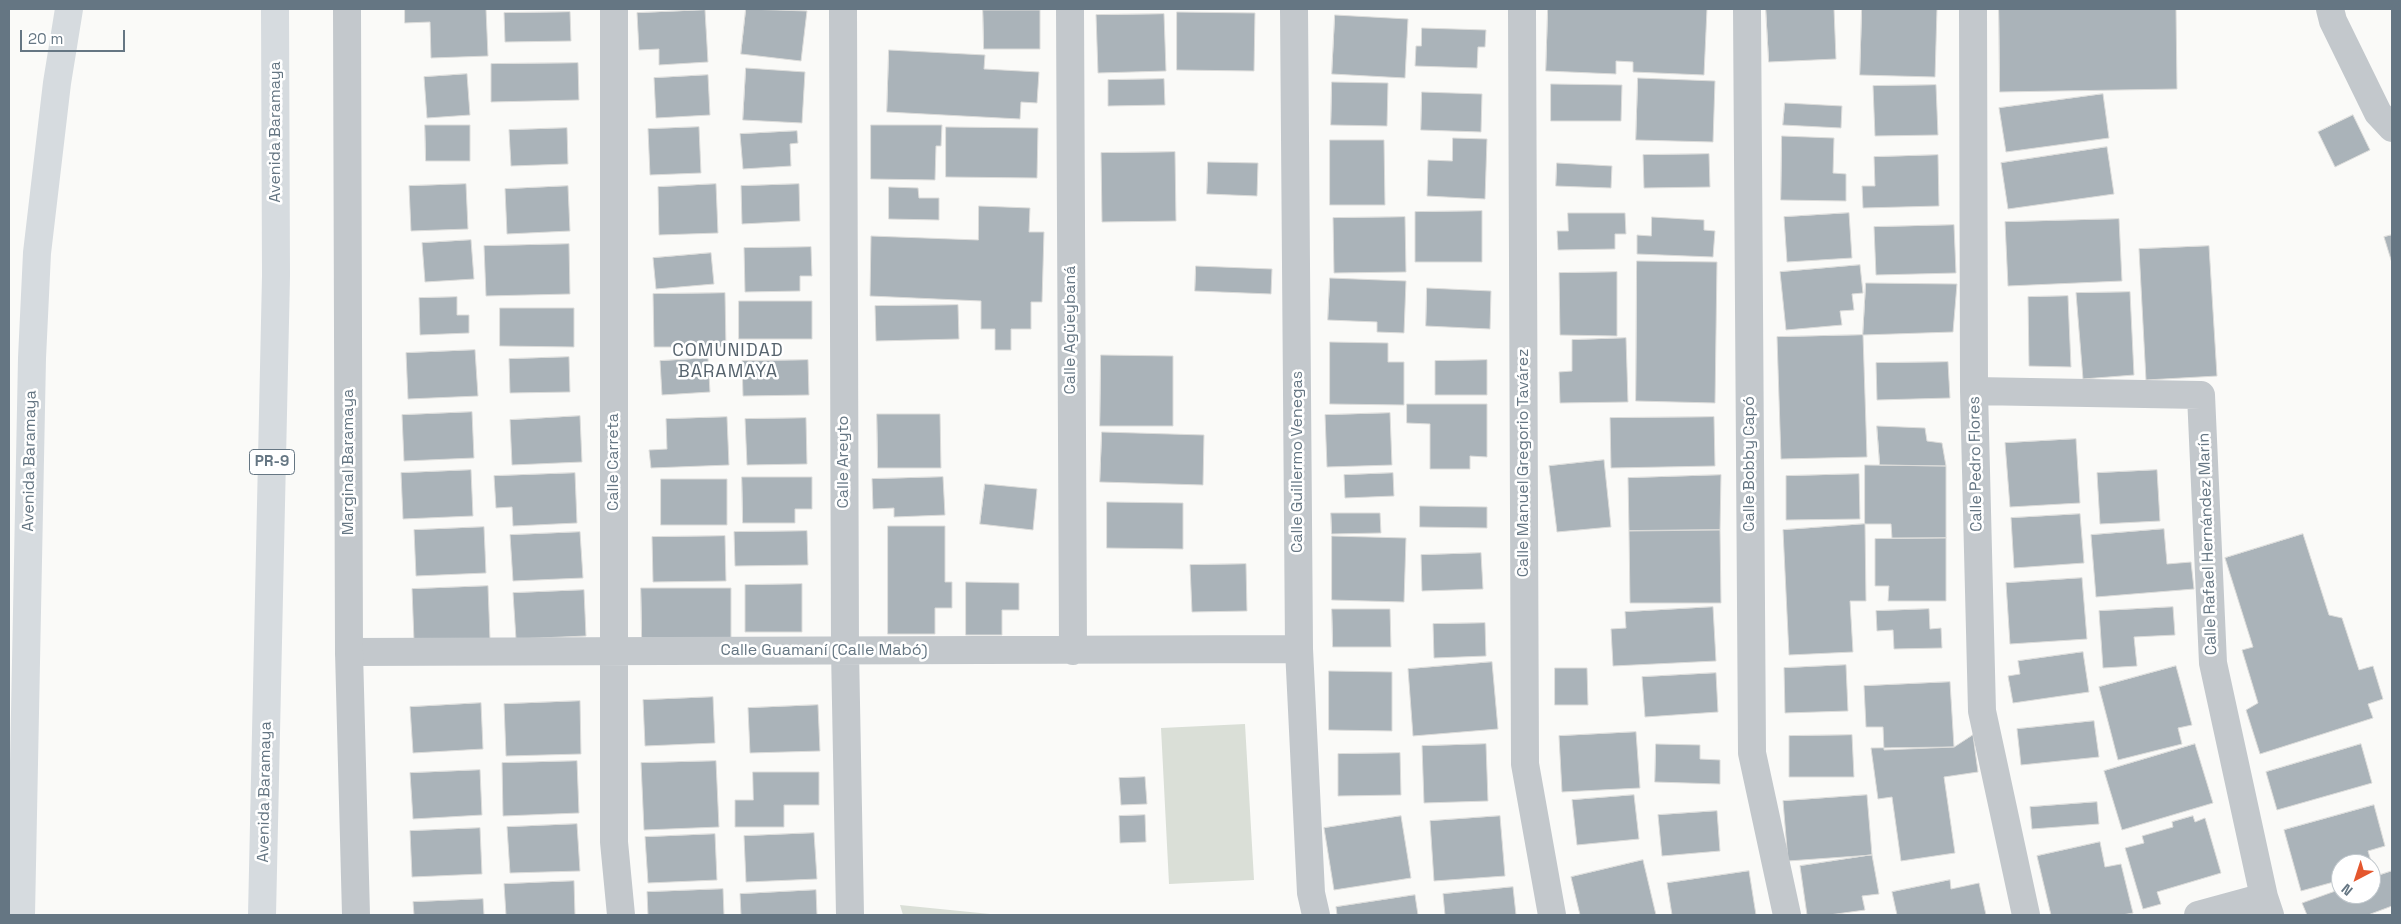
<!DOCTYPE html>
<html>
<head>
<meta charset="utf-8">
<style>
	body { margin:0 }
	#map { position:relative; width:2401px; height:924px; overflow:hidden; background:#fafaf8; font-family:"Space Grotesk",sans-serif }
	canvas { display:block }
	.frame { position:absolute; inset:0; border:10px solid #657683; pointer-events:none }
	.north { position:absolute; left:2331px; top:854px; width:50px; height:50px; box-sizing:border-box; background:#fff; border:1px solid #c1c8cd; border-radius:50%; rotate:220deg; font-size:14px; font-weight:700; line-height:20px; text-align:center; color:#657683 }
	.north::after { content:''; display:block; margin:auto; width:18px; height:22px; background:#e4572e; clip-path:polygon(50% 0,100% 100%,50% 72%,0 100%) }
	.scale { position:absolute; left:20px; top:30px; width:105px; height:22px; box-sizing:border-box; border:2px solid #657683; border-top:0; padding-left:6px; font-size:15px; line-height:18px; white-space:nowrap; color:#657683; -webkit-text-stroke:4px #fff; paint-order:stroke }
</style>
</head>
<body>
<div id="map">
<canvas width="2401" height="924"></canvas>
<div class="frame"></div>
<div class="north">N</div>
<div class="scale">20 m</div>
</div>
<script>
const ctx = document.querySelector('canvas').getContext('2d');
ctx.lineJoin = 'round';
function fill(path, color) { ctx.fillStyle = color; ctx.fill(path, 'evenodd'); }
function strokePath(path, color, width, dash) { ctx.strokeStyle = color; ctx.lineWidth = width; ctx.lineCap = dash ? 'butt' : 'round'; ctx.setLineDash(dash || []); ctx.stroke(path); }
function write(font, color, halo, rows, align = 'center') {
  ctx.font = font + ' "Space Grotesk",sans-serif'; ctx.lineWidth = 5; ctx.setLineDash([]); ctx.textBaseline = 'middle'; ctx.strokeStyle = halo; ctx.fillStyle = color; for (const [text, x, y, turn = 0] of rows) {
    ctx.save(); ctx.translate(x, y); ctx.rotate((+turn || 0) * Math.PI / 180); ctx.textAlign = isNaN(turn) ? turn : align; if (halo) ctx.strokeText(text, 0, 0); ctx.fillText(text, 0, 0); ctx.restore();
  }
}
fill(new Path2D(`
	M 1245,724 L 1254,880 L 1169,884 L 1161,728 Z
	M 900,905 L 1000,915 L 903,915 Z`), '#dadfd7');
const building = new Path2D(`
	M 405,9 L 486,9 L 488,56 L 431,58 L 430,22 L 405,23 Z
	M 746,9 L 807,11 L 801,61 L 741,54 Z
	M 1548,9 L 1707,9 L 1704,75 L 1633,72 L 1633,62 L 1616,61 L 1616,74 L 1546,71 Z
	M 1766,9 L 1834,9 L 1836,59 L 1769,62 Z
	M 1862,9 L 1937,9 L 1935,77 L 1860,75 Z
	M 1999,9 L 2176,9 L 2177,89 L 2000,92 Z
	M 705,10 L 708,62 L 659,65 L 659,49 L 639,50 L 637,13 Z
	M 983,10 L 1040,10 L 1040,49 L 984,49 Z
	M 570,12 L 571,41 L 505,42 L 504,13 Z
	M 1177,12 L 1255,13 L 1254,71 L 1177,70 Z
	M 1164,14 L 1166,71 L 1098,73 L 1096,15 Z
	M 1335,15 L 1408,19 L 1405,78 L 1332,74 Z
	M 1422,28 L 1486,30 L 1485,47 L 1478,47 L 1477,68 L 1415,66 L 1416,46 L 1421,46 Z
	M 889,50 L 985,55 L 984,69 L 1039,72 L 1037,103 L 1021,102 L 1020,119 L 887,112 Z
	M 578,63 L 579,100 L 491,102 L 491,64 Z
	M 746,68 L 805,72 L 802,123 L 743,120 Z
	M 467,74 L 470,115 L 427,118 L 424,77 Z
	M 708,75 L 710,115 L 656,118 L 654,78 Z
	M 1638,78 L 1715,81 L 1713,142 L 1636,140 Z
	M 1164,79 L 1165,105 L 1108,106 L 1108,80 Z
	M 1332,82 L 1388,83 L 1387,126 L 1331,125 Z
	M 1551,84 L 1622,85 L 1621,121 L 1551,121 Z
	M 1936,85 L 1938,135 L 1875,136 L 1873,86 Z
	M 1422,92 L 1482,94 L 1481,132 L 1421,130 Z
	M 2103,94 L 2109,138 L 2006,152 L 1999,108 Z
	M 1785,103 L 1842,106 L 1841,128 L 1783,125 Z
	M 2353,115 L 2370,150 L 2335,167 L 2318,132 Z
	M 425,125 L 470,125 L 470,161 L 426,161 Z
	M 871,125 L 942,125 L 941,146 L 936,146 L 935,180 L 871,179 Z
	M 699,127 L 701,173 L 650,175 L 648,129 Z
	M 946,127 L 1038,128 L 1037,178 L 946,177 Z
	M 567,128 L 568,164 L 511,166 L 509,130 Z
	M 797,131 L 798,143 L 790,144 L 791,166 L 743,169 L 740,134 Z
	M 1782,136 L 1834,138 L 1833,173 L 1846,174 L 1846,201 L 1781,200 Z
	M 1453,138 L 1487,139 L 1485,199 L 1427,196 L 1428,160 L 1452,161 Z
	M 1330,140 L 1384,140 L 1385,205 L 1330,205 Z
	M 2107,147 L 2114,194 L 2008,209 L 2001,163 Z
	M 1175,152 L 1176,221 L 1102,222 L 1101,153 Z
	M 1709,154 L 1710,187 L 1644,188 L 1643,155 Z
	M 1938,155 L 1939,206 L 1863,208 L 1862,186 L 1875,186 L 1874,157 Z
	M 1208,162 L 1258,163 L 1257,196 L 1207,194 Z
	M 1557,163 L 1612,166 L 1611,188 L 1556,186 Z
	M 466,184 L 468,229 L 411,231 L 409,186 Z
	M 716,184 L 718,233 L 659,235 L 658,187 Z
	M 799,184 L 800,221 L 742,224 L 741,186 Z
	M 568,186 L 570,231 L 507,234 L 505,189 Z
	M 889,187 L 918,188 L 919,198 L 939,198 L 939,220 L 889,219 Z
	M 979,206 L 1030,208 L 1029,232 L 1044,232 L 1042,302 L 1031,302 L 1031,329 L 1011,329 L 1011,350 L 995,350 L 995,329 L 981,329 L 981,301 L 870,296 L 871,236 L 978,240 Z
	M 1482,211 L 1482,262 L 1415,262 L 1415,212 Z
	M 1568,213 L 1625,213 L 1626,234 L 1615,234 L 1615,249 L 1558,250 L 1557,231 L 1568,231 Z
	M 1849,213 L 1852,258 L 1787,262 L 1784,217 Z
	M 1405,217 L 1406,272 L 1334,273 L 1333,218 Z
	M 1652,217 L 1704,220 L 1704,230 L 1715,231 L 1713,257 L 1637,254 L 1637,235 L 1651,236 Z
	M 2119,219 L 2122,281 L 2008,286 L 2005,222 Z
	M 1954,225 L 1956,273 L 1876,275 L 1874,227 Z
	M 2392,235 L 2392,263 L 2384,237 Z
	M 471,240 L 474,279 L 425,282 L 422,243 Z
	M 569,244 L 570,294 L 486,296 L 484,246 Z
	M 2209,246 L 2217,376 L 2146,380 L 2139,249 Z
	M 811,247 L 812,276 L 800,276 L 800,291 L 745,292 L 744,248 Z
	M 711,253 L 714,284 L 656,289 L 653,258 Z
	M 1637,261 L 1717,262 L 1715,403 L 1636,401 Z
	M 1860,265 L 1863,293 L 1852,294 L 1854,310 L 1840,311 L 1842,325 L 1786,330 L 1780,272 Z
	M 1196,266 L 1272,269 L 1271,294 L 1195,291 Z
	M 1617,272 L 1617,336 L 1560,335 L 1559,273 Z
	M 1330,278 L 1406,281 L 1404,333 L 1377,332 L 1377,322 L 1328,320 Z
	M 1866,283 L 1957,284 L 1953,332 L 1863,335 Z
	M 1427,288 L 1491,291 L 1490,329 L 1426,326 Z
	M 2130,292 L 2134,375 L 2083,379 L 2076,293 Z
	M 725,293 L 726,347 L 654,347 L 653,294 Z
	M 2068,296 L 2071,367 L 2029,366 L 2028,297 Z
	M 457,297 L 457,315 L 469,315 L 469,333 L 420,335 L 419,298 Z
	M 739,301 L 812,301 L 812,339 L 739,339 Z
	M 958,305 L 959,339 L 876,341 L 875,306 Z
	M 500,308 L 574,308 L 574,347 L 500,346 Z
	M 1863,335 L 1867,457 L 1781,459 L 1777,337 Z
	M 1626,338 L 1628,402 L 1560,403 L 1559,372 L 1572,371 L 1572,340 Z
	M 1330,342 L 1388,343 L 1388,362 L 1404,362 L 1404,405 L 1330,404 Z
	M 475,350 L 478,396 L 408,399 L 406,353 Z
	M 1101,355 L 1173,356 L 1173,426 L 1100,426 Z
	M 569,357 L 570,392 L 510,393 L 509,359 Z
	M 708,358 L 710,392 L 662,395 L 660,361 Z
	M 808,360 L 809,395 L 743,396 L 742,361 Z
	M 1487,360 L 1487,395 L 1435,395 L 1435,361 Z
	M 1948,362 L 1950,398 L 1877,400 L 1876,363 Z
	M 1407,404 L 1487,404 L 1487,457 L 1470,456 L 1470,469 L 1430,469 L 1430,424 L 1407,423 Z
	M 472,412 L 474,458 L 404,461 L 402,415 Z
	M 1390,413 L 1392,465 L 1327,467 L 1325,415 Z
	M 877,414 L 940,414 L 941,468 L 878,468 Z
	M 580,416 L 582,462 L 512,465 L 510,420 Z
	M 727,417 L 729,465 L 651,468 L 649,450 L 667,449 L 666,419 Z
	M 1714,417 L 1715,466 L 1611,468 L 1610,418 Z
	M 806,418 L 807,464 L 747,465 L 745,419 Z
	M 1877,426 L 1925,428 L 1927,441 L 1942,443 L 1946,466 L 1880,465 Z
	M 1102,432 L 1204,435 L 1203,485 L 1100,482 Z
	M 2076,439 L 2080,503 L 2010,507 L 2005,443 Z
	M 1604,460 L 1611,527 L 1557,532 L 1549,466 Z
	M 1865,465 L 1946,466 L 1946,538 L 1892,538 L 1891,524 L 1865,524 Z
	M 471,470 L 473,516 L 403,519 L 401,473 Z
	M 2157,470 L 2160,521 L 2100,524 L 2097,473 Z
	M 575,473 L 577,523 L 513,526 L 512,507 L 496,508 L 494,476 Z
	M 1393,473 L 1394,496 L 1345,498 L 1344,475 Z
	M 1859,474 L 1860,519 L 1786,520 L 1786,476 Z
	M 1721,475 L 1720,530 L 1629,531 L 1628,478 Z
	M 742,477 L 812,477 L 812,509 L 795,509 L 795,523 L 743,523 Z
	M 943,477 L 945,515 L 894,517 L 894,508 L 873,509 L 872,479 Z
	M 661,479 L 727,479 L 727,525 L 661,525 Z
	M 985,484 L 1037,489 L 1033,530 L 980,524 Z
	M 1107,502 L 1183,503 L 1183,549 L 1107,548 Z
	M 1420,506 L 1487,507 L 1487,528 L 1420,527 Z
	M 1331,513 L 1380,513 L 1381,533 L 1332,534 Z
	M 2080,514 L 2084,563 L 2014,568 L 2011,518 Z
	M 1865,524 L 1866,601 L 1850,601 L 1853,652 L 1789,655 L 1783,530 Z
	M 888,526 L 945,526 L 945,582 L 952,582 L 952,608 L 935,608 L 935,634 L 888,634 Z
	M 484,527 L 486,573 L 416,576 L 414,530 Z
	M 2164,529 L 2167,564 L 2191,562 L 2194,589 L 2096,597 L 2091,535 Z
	M 1720,530 L 1721,603 L 1630,603 L 1629,531 Z
	M 807,531 L 808,565 L 735,566 L 734,532 Z
	M 580,532 L 583,578 L 513,581 L 510,535 Z
	M 2303,534 L 2329,615 L 2342,618 L 2359,670 L 2373,666 L 2383,699 L 2368,704 L 2373,718 L 2260,754 L 2246,710 L 2258,703 L 2242,650 L 2253,647 L 2225,558 Z
	M 725,536 L 726,581 L 653,582 L 652,537 Z
	M 1332,536 L 1406,538 L 1404,602 L 1332,600 Z
	M 1946,538 L 1946,601 L 1888,601 L 1889,586 L 1875,586 L 1875,539 Z
	M 1481,553 L 1483,589 L 1422,591 L 1421,555 Z
	M 1246,564 L 1247,611 L 1192,612 L 1190,565 Z
	M 2082,578 L 2087,639 L 2010,644 L 2006,583 Z
	M 966,582 L 1019,583 L 1019,610 L 1002,610 L 1002,635 L 966,635 Z
	M 802,584 L 802,632 L 745,632 L 745,585 Z
	M 488,586 L 490,639 L 414,641 L 412,589 Z
	M 641,588 L 731,588 L 731,638 L 642,638 Z
	M 584,590 L 586,636 L 516,639 L 513,593 Z
	M 1713,607 L 1716,661 L 1613,666 L 1611,629 L 1626,628 L 1625,612 Z
	M 2173,607 L 2175,635 L 2134,637 L 2137,666 L 2103,668 L 2099,611 Z
	M 1332,609 L 1390,609 L 1391,647 L 1333,647 Z
	M 1929,609 L 1930,629 L 1941,628 L 1942,648 L 1894,649 L 1893,630 L 1877,631 L 1876,611 Z
	M 1485,623 L 1486,656 L 1434,658 L 1433,624 Z
	M 2083,652 L 2089,692 L 2013,703 L 2008,676 L 2020,674 L 2018,661 Z
	M 1492,662 L 1498,729 L 1413,736 L 1408,669 Z
	M 1846,665 L 1848,711 L 1785,713 L 1784,668 Z
	M 2176,666 L 2192,725 L 2178,728 L 2182,744 L 2118,760 L 2099,687 Z
	M 1555,668 L 1587,668 L 1588,705 L 1555,705 Z
	M 1329,671 L 1392,672 L 1392,731 L 1329,730 Z
	M 1716,673 L 1718,712 L 1645,717 L 1642,677 Z
	M 1950,682 L 1954,747 L 1884,750 L 1883,727 L 1866,727 L 1864,686 Z
	M 713,697 L 715,743 L 645,746 L 643,700 Z
	M 580,701 L 581,754 L 506,756 L 504,704 Z
	M 481,703 L 483,749 L 413,753 L 410,707 Z
	M 818,705 L 820,751 L 750,753 L 748,708 Z
	M 2094,721 L 2099,757 L 2021,765 L 2017,729 Z
	M 1636,732 L 1640,788 L 1562,792 L 1559,736 Z
	M 1852,735 L 1854,777 L 1789,777 L 1789,736 Z
	M 1973,735 L 1978,772 L 1944,777 L 1955,853 L 1901,861 L 1892,797 L 1878,799 L 1871,748 L 1954,747 Z
	M 1486,744 L 1488,801 L 1424,803 L 1422,746 Z
	M 1656,744 L 1700,745 L 1700,759 L 1720,760 L 1720,784 L 1655,782 Z
	M 2195,744 L 2213,803 L 2122,830 L 2104,771 Z
	M 2361,744 L 2372,783 L 2277,810 L 2266,772 Z
	M 1400,753 L 1401,795 L 1338,796 L 1338,754 Z
	M 577,761 L 579,813 L 503,816 L 502,763 Z
	M 716,761 L 719,827 L 644,830 L 641,763 Z
	M 480,770 L 482,815 L 413,819 L 410,773 Z
	M 753,772 L 819,772 L 819,805 L 784,805 L 784,827 L 735,827 L 735,800 L 753,800 Z
	M 1145,777 L 1147,804 L 1121,805 L 1119,778 Z
	M 1634,795 L 1639,839 L 1577,845 L 1572,800 Z
	M 1867,795 L 1872,855 L 1788,861 L 1783,801 Z
	M 2097,802 L 2099,824 L 2032,829 L 2030,807 Z
	M 2374,805 L 2385,846 L 2368,851 L 2374,871 L 2371,872 L 2371,864 L 2341,864 L 2341,880 L 2301,891 L 2284,830 Z
	M 1717,811 L 1720,851 L 1662,856 L 1658,815 Z
	M 1145,815 L 1146,842 L 1120,843 L 1119,816 Z
	M 1401,816 L 1411,878 L 1334,890 L 1324,828 Z
	M 1500,816 L 1505,876 L 1434,881 L 1430,821 Z
	M 2193,816 L 2195,822 L 2205,818 L 2221,873 L 2157,892 L 2161,904 L 2143,909 L 2125,848 L 2144,843 L 2142,836 L 2173,827 L 2172,822 Z
	M 577,824 L 580,871 L 510,873 L 507,827 Z
	M 480,828 L 482,874 L 412,877 L 410,831 Z
	M 814,833 L 817,879 L 746,882 L 744,836 Z
	M 715,834 L 717,880 L 648,883 L 645,837 Z
	M 2100,842 L 2105,867 L 2121,864 L 2133,913 L 2122,915 L 2051,915 L 2037,856 Z
	M 1872,855 L 1879,894 L 1862,896 L 1865,910 L 1829,915 L 1807,915 L 1800,866 Z
	M 1643,860 L 1656,915 L 1580,915 L 1571,877 Z
	M 1749,871 L 1756,915 L 1672,915 L 1667,883 Z
	M 2392,871 L 2392,906 L 2368,915 L 2307,915 L 2302,903 L 2341,889 L 2341,894 L 2371,894 L 2371,878 Z
	M 1950,880 L 1951,889 L 1979,883 L 1986,915 L 1897,915 L 1892,892 Z
	M 574,881 L 575,915 L 506,915 L 504,884 Z
	M 1513,887 L 1516,915 L 1445,915 L 1443,894 Z
	M 723,889 L 724,915 L 648,915 L 647,892 Z
	M 816,890 L 817,915 L 741,915 L 740,894 Z
	M 1415,895 L 1418,915 L 1337,915 L 1336,907 Z
	M 483,899 L 484,915 L 414,915 L 413,902 Z`);
fill(building, '#aab3b9');
strokePath(building, '#dcdcda', 1);
strokePath(new Path2D(`
	M 614,9 L 614,842 L 621,915
	M 843,9 L 845,650 L 850,915
	M 1070,9 L 1073,651
	M 1294,9 L 1299,649 L 1311,893 L 1316,915
	M 1522,9 L 1525,764 L 1552,915
	M 1747,9 L 1752,753 L 1787,915
	M 1973,9 L 1974,391 L 1982,711 L 2026,915
	M 2330,9 L 2333,21 L 2378,113 L 2392,128
	M 1974,391 L 2201,395 L 2213,663 L 2264,897 L 2270,915
	M 349,652 L 1299,649
	M 2198,915 L 2264,897`), '#c3c8cc', 28);
strokePath(new Path2D(`
	M 347,9 L 349,652 L 356,915`), '#c3c8cc', 28);
strokePath(new Path2D(`
	M 21,915 L 32,358 L 37,253 L 57,83 L 69,9
	M 262,915 L 276,276 L 275,9`), '#d6dbdf', 28);
for (const [x, y, w] of [
	[272,462,45]
]) { const box = new Path2D(); box.roundRect(x - w / 2, y - 12.5, w, 25, 4); ctx.fillStyle = '#fff'; ctx.fill(box); strokePath(box, '#657683', 1); }
write('bold 15px', '#657683', null, [
	["PR-9",272,462]
]);
write('16px', '#657683', '#fff', [
	["Avenida Baramaya",276,132,-90],
	["Calle Agüeybaná",1071,330,-90],
	["Avenida Baramaya",30,461,-89],
	["Marginal Baramaya",349,462,-90],
	["Calle Carreta",614,462,-90],
	["Calle Areyto",844,462,-90],
	["Calle Guillermo Venegas",1298,462,-90],
	["Calle Manuel Gregorio Tavárez",1524,463,-90],
	["Calle Bobby Capó",1750,464,-90],
	["Calle Pedro Flores",1976,464,-91],
	["Calle Rafael Hernández Marín",2208,544,-92],
	["Calle Guamaní (Calle Mabó)",824,651],
	["Avenida Baramaya",265,792,-89]
]);
ctx.letterSpacing = '1px';
write('18px', '#57646e', '#fff', [
	["COMUNIDAD",728,351],
	["BARAMAYA",728,372]
]);
ctx.letterSpacing = '0px';
</script>
</body>
</html>
